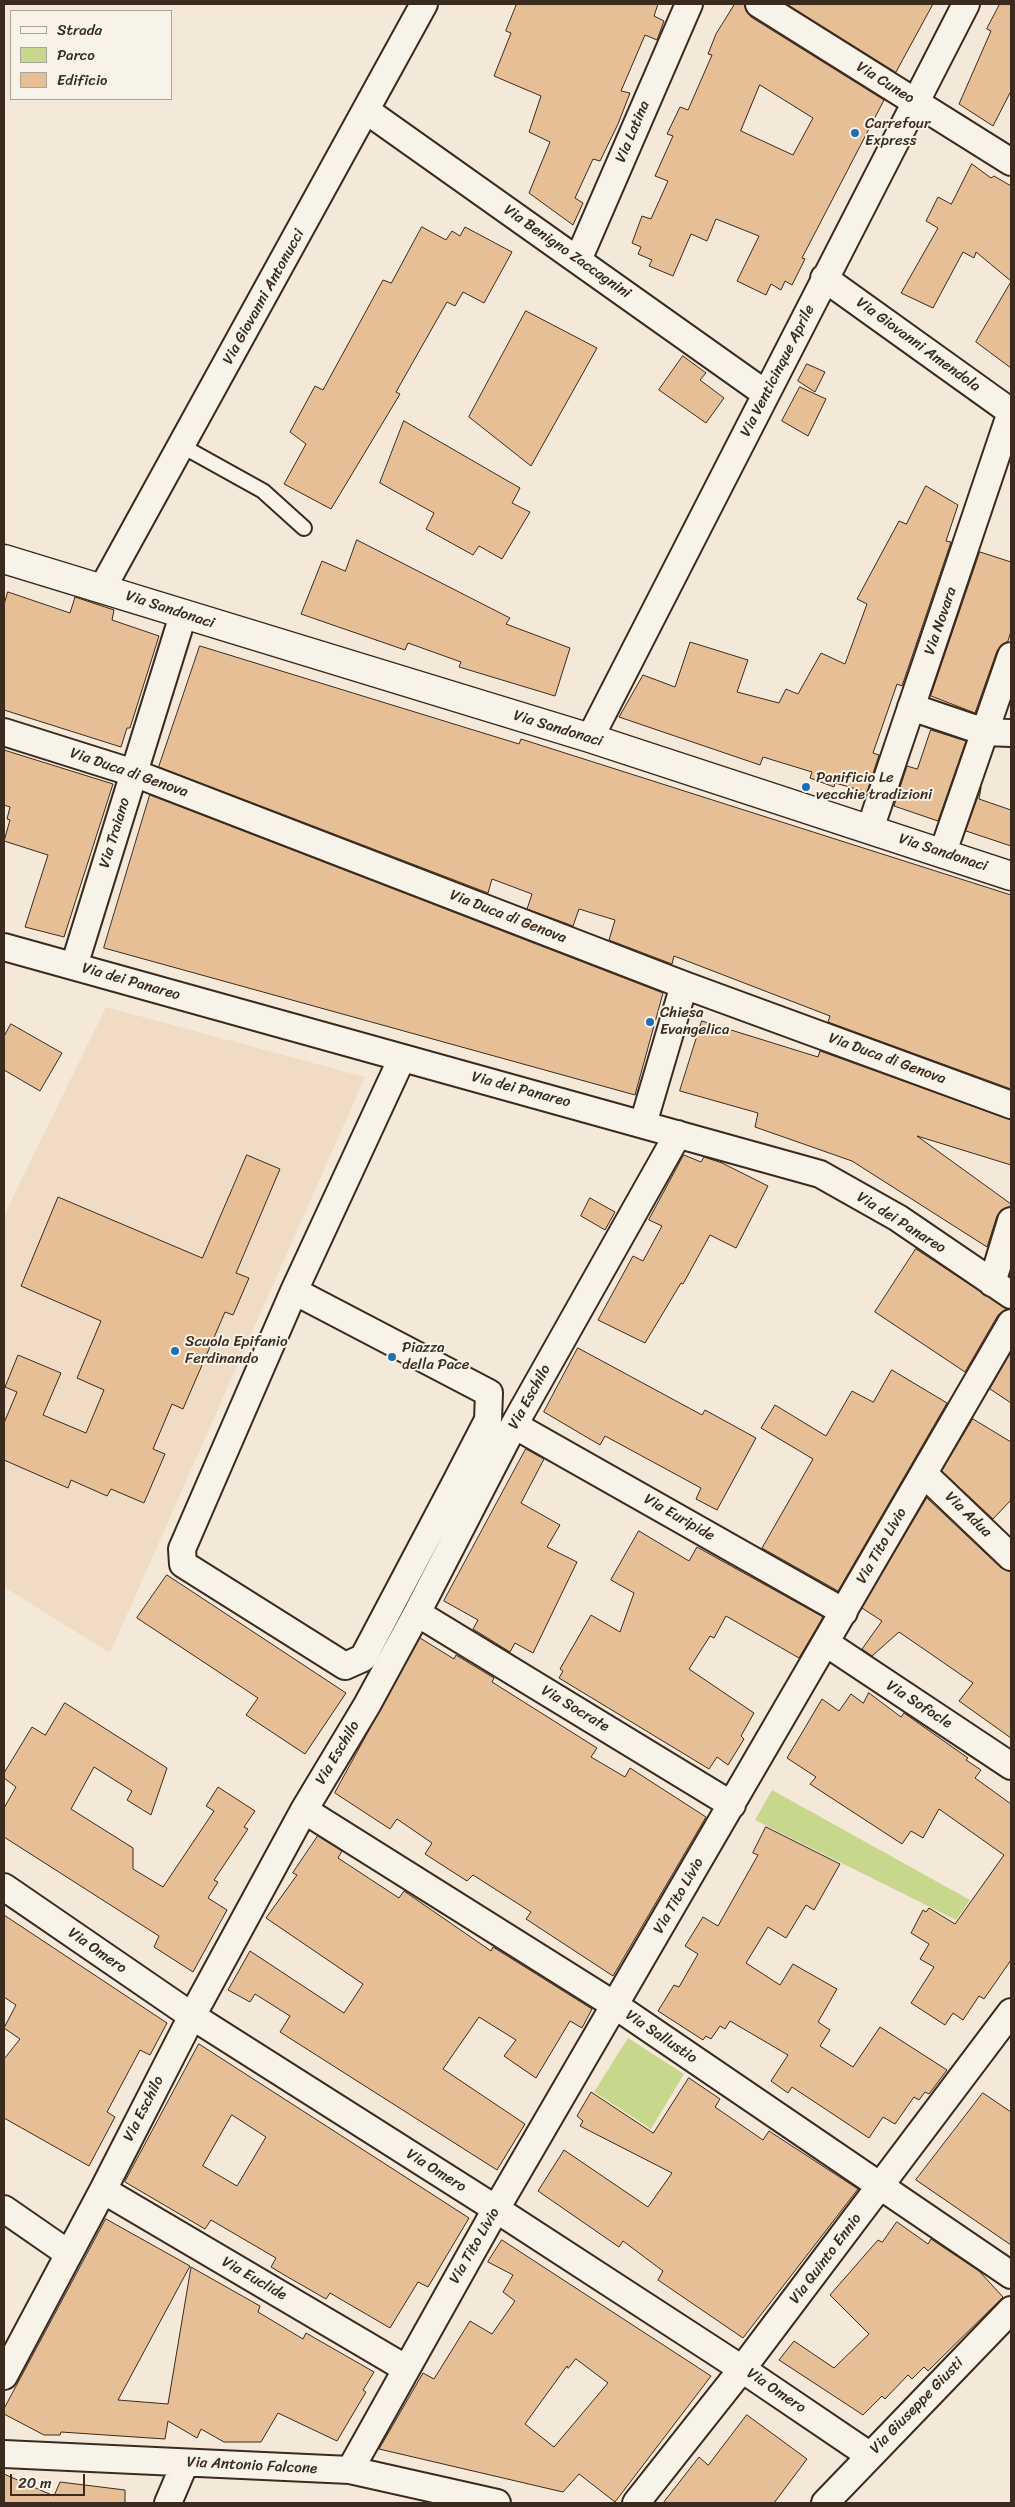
<!DOCTYPE html>
<html>
<head>
<meta charset="utf-8">
<style>
	body { margin:0 }
	#map { position:relative; width:1015px; height:2507px; overflow:hidden; background:#f4e9d8; font-family:Sriracha,sans-serif }
	canvas { display:block }
	.frame { position:absolute; inset:0; border:5px solid #3b2a1e; pointer-events:none }
	.legend { position:absolute; left:10px; top:10px; width:162px; height:90px; box-sizing:border-box; background:#f7f3e8; border:1px solid #aca397; margin:0; padding:6px 9px; list-style:none; font-size:15px; color:#3b2a1e }
	.legend li { display:flex; align-items:center; gap:10px; height:25px }
	.legend b { width:25px; border:1px solid #aca397 }
	.scale { position:absolute; left:10px; top:2474px; width:75px; height:22px; box-sizing:border-box; border:2px solid #3b2a1e; border-top:0; padding-left:6px; font-size:15px; line-height:18px; white-space:nowrap; color:#3b2a1e; -webkit-text-stroke:4px #f7f3e8; paint-order:stroke }
</style>
</head>
<body>
<div id="map">
<canvas width="1015" height="2507"></canvas>
<div class="frame"></div>
<ul class="legend">
<li><b style="height:6px;background:#f7f3e8"></b>Strada</li>
<li><b style="height:14px;background:#c7d88c"></b>Parco</li>
<li><b style="height:14px;background:#e7bf97"></b>Edificio</li>
</ul>
<div class="scale">20 m</div>
</div>
<script>
const ctx = document.querySelector('canvas').getContext('2d');
ctx.lineJoin = 'round';
function fill(path, color) { ctx.fillStyle = color; ctx.fill(path, 'evenodd'); }
function strokePath(path, color, width, dash) { ctx.strokeStyle = color; ctx.lineWidth = width; ctx.lineCap = dash ? 'butt' : 'round'; ctx.setLineDash(dash || []); ctx.stroke(path); }
function write(font, color, halo, rows, align = 'center') {
  ctx.font = font + ' Sriracha,sans-serif'; ctx.lineWidth = 4; ctx.setLineDash([]); ctx.textBaseline = 'middle'; ctx.strokeStyle = halo; ctx.fillStyle = color; for (const [text, x, y, turn = 0] of rows) {
    ctx.save(); ctx.translate(x, y); ctx.rotate((+turn || 0) * Math.PI / 180); ctx.textAlign = isNaN(turn) ? turn : align; if (halo) ctx.strokeText(text, 0, 0); ctx.fillText(text, 0, 0); ctx.restore();
  }
}
fill(new Path2D(`
	M 106,1007 L 365,1077 L 110,1653 L 4,1587 L 4,1215 Z`), '#f0dcc4');
fill(new Path2D(`
	M 772,1790 L 970,1900 L 956,1920 L 755,1820 Z
	M 628,2038 L 684,2074 L 651,2129 L 594,2092 Z`), '#c7d88c');
const building = new Path2D(`
	M 517,4 L 658,4 L 654,16 L 664,21 L 657,40 L 645,35 L 621,91 L 630,93 L 618,124 L 600,161 L 593,159 L 575,198 L 583,203 L 573,225 L 529,193 L 550,142 L 529,132 L 541,96 L 494,76 L 511,33 L 506,31 Z
	M 735,4 L 744,4 L 746,11 L 751,17 L 884,100 L 802,258 L 805,259 L 792,285 L 785,281 L 781,290 L 771,284 L 766,295 L 737,281 L 759,236 L 716,219 L 707,241 L 691,234 L 673,276 L 649,266 L 652,260 L 638,254 L 641,247 L 632,243 L 642,216 L 651,219 L 668,181 L 655,176 L 673,136 L 667,134 L 680,107 L 688,110 L 712,55 L 708,54 L 716,34 ZM 760,85 L 813,118 L 793,155 L 741,131 Z
	M 787,4 L 933,4 L 896,72 Z
	M 1000,4 L 1011,4 L 1011,91 L 993,126 L 959,104 L 991,31 L 987,29 Z
	M 972,164 L 991,178 L 994,176 L 1011,186 L 1011,281 L 976,252 L 974,258 L 963,252 L 933,308 L 901,293 L 938,228 L 926,221 L 938,197 L 951,204 Z
	M 422,227 L 446,240 L 452,231 L 460,236 L 465,227 L 512,252 L 484,303 L 463,292 L 455,306 L 447,302 L 396,392 L 400,394 L 331,509 L 284,484 L 306,444 L 290,432 L 315,386 L 323,390 L 383,280 L 391,283 Z
	M 1011,282 L 1011,368 L 976,342 Z
	M 526,311 L 597,348 L 531,466 L 469,417 Z
	M 683,356 L 706,373 L 700,380 L 724,398 L 706,423 L 659,390 Z
	M 807,364 L 825,372 L 815,392 L 798,381 Z
	M 800,387 L 826,399 L 808,436 L 782,421 Z
	M 404,421 L 520,488 L 512,503 L 530,512 L 502,559 L 479,546 L 473,555 L 426,529 L 434,513 L 380,483 Z
	M 926,486 L 958,505 L 946,541 L 951,542 L 902,686 L 897,684 L 873,753 L 879,755 L 867,792 L 835,783 L 834,787 L 810,778 L 812,772 L 763,757 L 760,765 L 619,717 L 643,675 L 675,687 L 690,642 L 748,660 L 737,692 L 779,703 L 786,689 L 798,694 L 821,653 L 845,664 L 867,604 L 857,599 L 899,521 L 906,524 Z
	M 357,540 L 510,618 L 506,624 L 570,648 L 555,696 L 459,667 L 461,662 L 408,643 L 405,650 L 301,614 L 322,561 L 345,571 Z
	M 980,552 L 1011,562 L 1011,631 L 1008,641 L 1001,645 L 997,651 L 975,713 L 931,696 Z
	M 8,592 L 70,613 L 75,597 L 114,610 L 112,620 L 159,636 L 130,728 L 127,728 L 121,747 L 4,710 L 4,605 Z
	M 200,646 L 519,744 L 521,739 L 1011,895 L 1011,1089 L 828,1022 L 830,1016 L 674,956 L 672,964 L 609,940 L 615,920 L 579,909 L 573,926 L 527,909 L 532,894 L 492,879 L 488,893 L 159,767 Z
	M 931,730 L 966,741 L 938,821 L 894,806 L 907,766 L 917,769 Z
	M 4,750 L 113,784 L 64,937 L 25,927 L 48,855 L 4,841 L 10,820 L 7,819 L 10,807 L 4,805 Z
	M 981,788 L 979,799 L 1011,810 L 1011,846 L 966,831 Z
	M 150,795 L 663,993 L 635,1095 L 104,948 Z
	M 702,1021 L 818,1057 L 820,1051 L 1011,1120 L 1011,1165 L 917,1136 L 1011,1204 L 1011,1206 L 1001,1210 L 997,1216 L 987,1247 L 852,1161 L 755,1127 L 758,1113 L 680,1091 Z
	M 11,1024 L 62,1053 L 40,1091 L 4,1070 L 4,1037 Z
	M 247,1155 L 280,1169 L 236,1273 L 249,1278 L 233,1315 L 225,1312 L 183,1409 L 172,1404 L 153,1449 L 165,1454 L 144,1503 L 111,1489 L 107,1496 L 71,1480 L 68,1488 L 4,1460 L 4,1423 L 17,1392 L 5,1387 L 18,1355 L 61,1373 L 43,1415 L 86,1433 L 104,1390 L 77,1378 L 101,1321 L 21,1286 L 58,1197 L 202,1258 Z
	M 684,1155 L 701,1162 L 704,1157 L 722,1163 L 768,1186 L 736,1248 L 710,1235 L 683,1284 L 681,1283 L 645,1343 L 598,1320 L 633,1256 L 643,1261 L 662,1226 L 649,1220 Z
	M 590,1198 L 615,1212 L 605,1230 L 581,1216 Z
	M 916,1249 L 1007,1309 L 998,1315 L 965,1372 L 875,1312 Z
	M 578,1348 L 702,1415 L 705,1410 L 756,1438 L 717,1510 L 696,1499 L 701,1488 L 605,1436 L 600,1445 L 544,1412 Z
	M 1011,1352 L 1011,1403 L 990,1389 Z
	M 892,1370 L 947,1403 L 838,1591 L 762,1548 L 813,1459 L 761,1428 L 775,1405 L 826,1436 L 852,1391 L 873,1402 Z
	M 973,1419 L 1011,1442 L 1011,1500 L 993,1519 L 942,1471 Z
	M 526,1449 L 544,1459 L 521,1503 L 560,1525 L 547,1547 L 577,1562 L 533,1653 L 515,1643 L 510,1652 L 473,1629 L 478,1620 L 444,1601 Z
	M 927,1498 L 1001,1568 L 1011,1572 L 1011,1738 L 959,1701 L 973,1683 L 899,1632 L 872,1656 L 862,1649 L 882,1621 L 862,1608 Z
	M 639,1531 L 689,1561 L 697,1547 L 823,1617 L 799,1658 L 726,1616 L 714,1638 L 710,1636 L 689,1669 L 754,1713 L 741,1736 L 744,1739 L 728,1765 L 717,1757 L 709,1769 L 559,1678 L 563,1671 L 560,1669 L 591,1615 L 620,1632 L 634,1593 L 611,1580 Z
	M 167,1575 L 346,1693 L 305,1754 L 246,1715 L 258,1698 L 137,1618 Z
	M 420,1638 L 454,1659 L 456,1655 L 494,1678 L 492,1682 L 597,1748 L 591,1757 L 625,1777 L 630,1768 L 706,1817 L 613,1976 L 526,1919 L 531,1912 L 473,1875 L 467,1881 L 425,1854 L 432,1843 L 397,1819 L 390,1829 L 335,1793 Z
	M 869,1693 L 901,1717 L 904,1713 L 968,1758 L 966,1760 L 981,1770 L 975,1778 L 1011,1804 L 1011,1960 L 984,1999 L 979,1996 L 963,2020 L 953,2013 L 945,2025 L 911,2003 L 934,1967 L 920,1959 L 929,1944 L 911,1933 L 923,1910 L 926,1912 L 929,1908 L 955,1924 L 1004,1855 L 939,1809 L 923,1838 L 911,1831 L 902,1844 L 810,1784 L 816,1777 L 787,1758 L 822,1699 L 839,1711 L 851,1694 L 863,1703 Z
	M 65,1703 L 167,1768 L 151,1815 L 127,1800 L 132,1791 L 94,1767 L 71,1809 L 133,1848 L 133,1869 L 163,1887 L 214,1811 L 206,1806 L 218,1787 L 255,1811 L 244,1827 L 248,1829 L 214,1880 L 218,1882 L 208,1898 L 227,1910 L 193,1972 L 154,1947 L 159,1936 L 4,1837 L 4,1808 L 16,1787 L 4,1778 L 4,1773 L 32,1727 L 45,1735 Z
	M 766,1827 L 840,1864 L 814,1910 L 806,1905 L 786,1938 L 768,1927 L 746,1963 L 780,1985 L 793,1964 L 837,1989 L 818,2022 L 830,2030 L 820,2046 L 853,2067 L 880,2027 L 947,2070 L 929,2094 L 925,2092 L 919,2100 L 914,2097 L 895,2124 L 883,2117 L 869,2138 L 792,2087 L 788,2093 L 771,2081 L 788,2055 L 730,2021 L 725,2029 L 720,2026 L 711,2039 L 706,2036 L 703,2040 L 658,2011 L 674,1985 L 679,1987 L 698,1954 L 685,1946 L 703,1917 L 718,1926 L 758,1855 L 753,1853 Z
	M 318,1836 L 342,1851 L 338,1858 L 399,1898 L 404,1891 L 491,1951 L 493,1947 L 592,2009 L 582,2028 L 570,2021 L 536,2078 L 504,2056 L 516,2040 L 479,2017 L 443,2069 L 525,2124 L 497,2170 L 280,2032 L 290,2016 L 255,1994 L 250,2002 L 228,1990 L 250,1951 L 344,2013 L 363,1984 L 266,1918 L 297,1875 L 293,1873 Z
	M 4,1915 L 167,2023 L 150,2055 L 140,2050 L 107,2112 L 115,2117 L 89,2166 L 4,2118 L 4,2059 L 20,2039 L 4,2028 L 16,2005 L 4,1997 Z
	M 199,2044 L 469,2218 L 428,2287 L 418,2282 L 390,2328 L 330,2293 L 326,2299 L 286,2276 L 271,2267 L 276,2258 L 211,2220 L 205,2229 L 125,2182 ZM 232,2115 L 266,2137 L 237,2186 L 203,2166 Z
	M 689,2078 L 720,2099 L 715,2107 L 763,2140 L 769,2131 L 858,2189 L 743,2338 L 658,2280 L 663,2271 L 623,2241 L 619,2247 L 538,2191 L 564,2150 L 648,2207 L 672,2173 L 580,2126 L 583,2121 L 577,2116 L 591,2092 L 653,2133 Z
	M 983,2093 L 1011,2112 L 1011,2245 L 916,2180 Z
	M 106,2219 L 190,2266 L 118,2400 L 168,2404 L 191,2267 L 260,2306 L 258,2312 L 303,2339 L 306,2333 L 374,2372 L 363,2390 L 366,2392 L 337,2441 L 278,2413 L 261,2442 L 224,2442 L 201,2429 L 197,2438 L 168,2421 L 165,2439 L 61,2432 L 60,2435 L 44,2435 L 4,2414 L 4,2409 Z
	M 897,2222 L 928,2244 L 931,2239 L 979,2271 L 1003,2297 L 928,2371 L 924,2367 L 912,2379 L 908,2375 L 885,2399 L 882,2396 L 863,2415 L 779,2360 L 794,2341 L 834,2368 L 869,2334 L 830,2295 L 878,2240 L 882,2242 Z
	M 502,2240 L 711,2376 L 615,2502 L 579,2474 L 563,2492 L 379,2449 L 423,2373 L 434,2379 L 470,2321 L 492,2334 L 515,2301 L 503,2292 L 513,2275 L 488,2262 ZM 576,2359 L 608,2383 L 554,2447 L 525,2424 L 567,2366 L 568,2368 Z
	M 747,2415 L 807,2459 L 774,2503 L 663,2503 L 699,2457 L 708,2465 Z
	M 4,2474 L 54,2496 L 60,2482 L 125,2490 L 125,2503 L 4,2503 Z`);
fill(building, '#e7bf97');
strokePath(building, '#3b2a1e', 1);
const lane = new Path2D(`
	M 182,446 L 263,491 L 304,528`);
const street = new Path2D(`
	M 759,4 L 1011,162
	M 367,111 L 766,394
	M 578,260 L 689,4
	M 824,278 L 1011,412 L 870,829
	M 102,589 L 424,4
	M 911,707 L 985,732 L 1011,733
	M 4,732 L 134,773 L 684,985 L 1011,1105
	M 590,738 L 966,4
	M 943,852 L 1011,656
	M 4,947 L 820,1174 L 898,1218 L 1011,1295
	M 74,966 L 183,615
	M 402,1058 L 294,1291 L 489,1393 L 488,1420 L 458,1478 L 471,1488
	M 643,1124 L 684,985
	M 992,1283 L 1011,1221
	M 294,1291 L 182,1549 L 183,1564 L 345,1666 L 363,1658 L 458,1478
	M 514,1425 L 844,1612
	M 924,1474 L 1011,1557
	M 417,1613 L 732,1805
	M 826,1643 L 1011,1766
	M 304,1810 L 616,2006 L 1011,2275
	M 4,1887 L 192,2016 L 496,2209 L 742,2369 L 869,2455
	M 103,2190 L 405,2368
	M 4,2209 L 69,2254
	M 4,2376 L 103,2190 L 192,2016 L 304,1810 L 367,1705 L 417,1613 L 514,1425 L 678,1134
	M 4,2454 L 350,2470 L 497,2503
	M 350,2470 L 496,2209 L 1011,1323
	M 168,2503 L 185,2463
	M 636,2503 L 742,2369 L 1011,2012
	M 825,2503 L 1011,2310`);
const secondary = new Path2D(`
	M 4,559 L 590,738 L 1011,876`);
strokePath(lane, '#3b2a1e', 18);
strokePath(street, '#3b2a1e', 30);
strokePath(secondary, '#3b2a1e', 31);
strokePath(lane, '#f7f3e8', 14);
strokePath(street, '#f7f3e8', 26);
strokePath(secondary, '#f7f3e8', 28);
for (const [x, y, r, color] of [
	[855,133,5,"#1f6fb2"],
	[806,787,5,"#1f6fb2"],
	[650,1022,5,"#1f6fb2"],
	[175,1351,5,"#1f6fb2"],
	[392,1357,5,"#1f6fb2"]
]) { const dot = new Path2D(); dot.arc(x, y, r, 0, 2 * Math.PI); ctx.fillStyle = color; ctx.fill(dot); strokePath(dot, '#f7f3e8', 2); }
write('15px', '#3b2a1e', '#f7f3e8', [
	["Via Cuneo",885,83,32],
	["Via Latina",633,132,-67],
	["Via Benigno Zaccagnini",567,252,35],
	["Via Giovanni Antonucci",264,297,-61],
	["Via Giovanni Amendola",918,345,36],
	["Via Venticinque Aprile",778,371,-63],
	["Via Sandonaci",170,610,18],
	["Via Novara",941,621,-71],
	["Via Sandonaci",558,729,17],
	["Via Duca di Genova",129,773,19],
	["Via Traiano",115,833,-73],
	["Via Sandonaci",943,853,18],
	["Via Duca di Genova",508,917,21],
	["Via dei Panareo",131,982,16],
	["Via Duca di Genova",887,1059,20],
	["Via dei Panareo",521,1090,15],
	["Via dei Panareo",901,1223,32],
	["Via Eschilo",530,1397,-61],
	["Via Adua",968,1515,44],
	["Via Euripide",679,1518,30],
	["Via Tito Livio",882,1546,-60],
	["Via Sofocle",919,1705,33],
	["Via Socrate",575,1709,31],
	["Via Eschilo",338,1753,-59],
	["Via Tito Livio",679,1896,-60],
	["Via Omero",97,1951,35],
	["Via Sallustio",661,2037,34],
	["Via Eschilo",144,2109,-63],
	["Via Omero",436,2171,32],
	["Via Tito Livio",475,2246,-60],
	["Via Quinto Ennio",826,2259,-53],
	["Via Euclide",254,2279,30],
	["Via Omero",776,2391,34],
	["Via Giuseppe Giusti",917,2406,-46],
	["Via Antonio Falcone",252,2466,3]
]);
write('15px', '#3b2a1e', '#f7f3e8', [
	["Carrefour",865,124],
	["Express",865,141],
	["Panificio Le",816,778],
	["vecchie tradizioni",816,795],
	["Chiesa",660,1013],
	["Evangelica",660,1030],
	["Scuola Epifanio",185,1342],
	["Ferdinando",185,1359],
	["Piazza",402,1348],
	["della Pace",402,1365]
], 'left');
</script>
</body>
</html>
